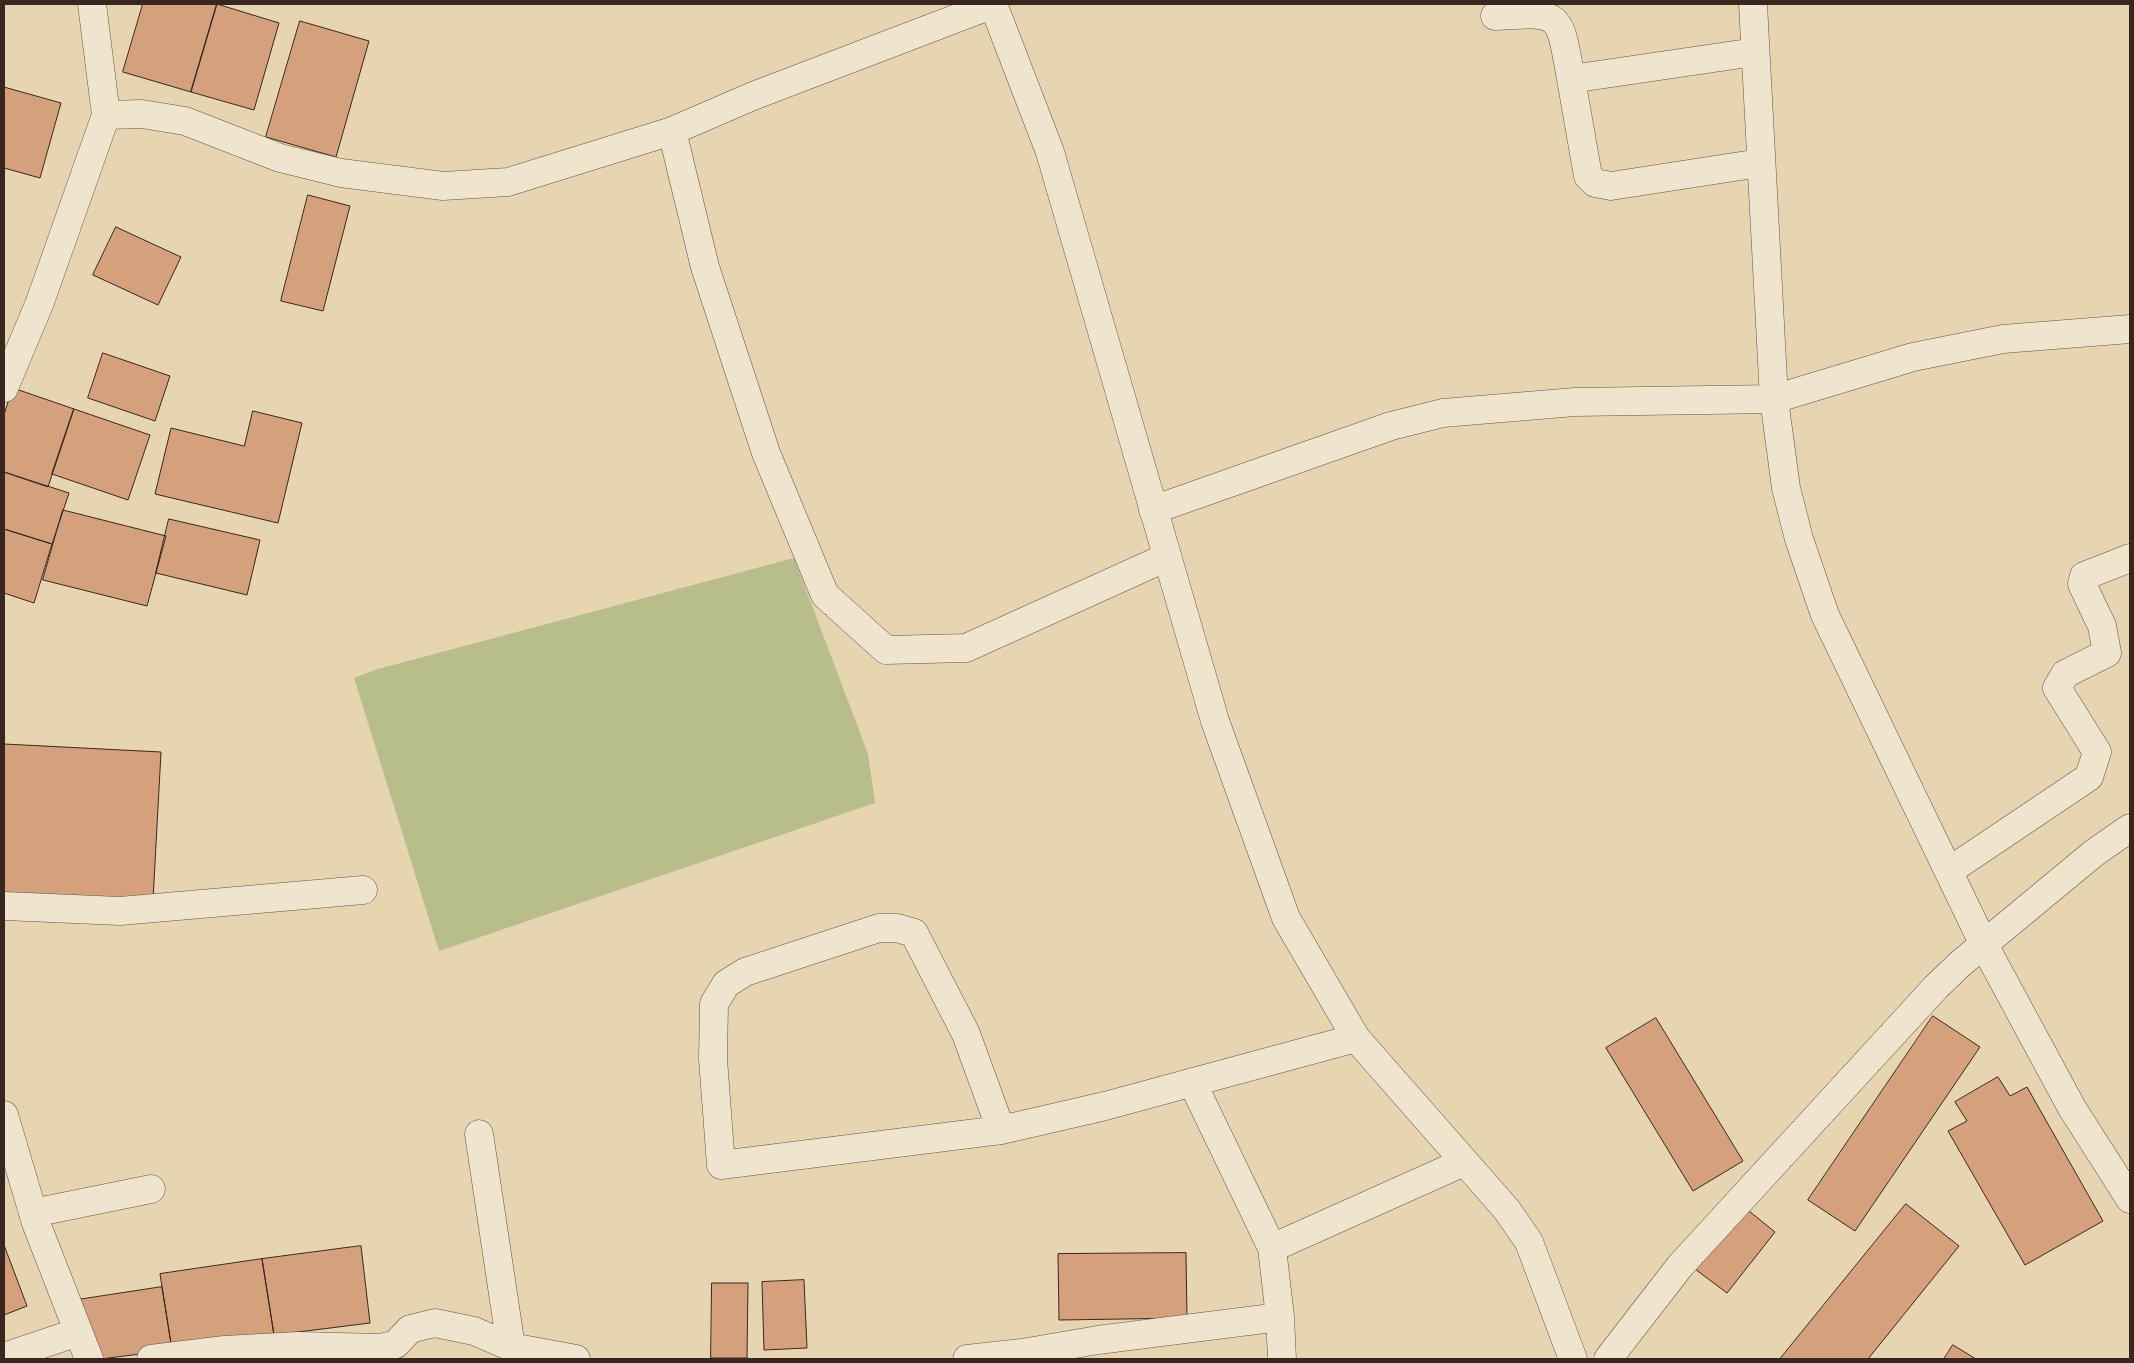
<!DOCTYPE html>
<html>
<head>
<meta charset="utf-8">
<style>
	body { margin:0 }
	#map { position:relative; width:2134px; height:1363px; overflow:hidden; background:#e7d5b2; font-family:"Gentium Book Plus",serif }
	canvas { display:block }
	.frame { position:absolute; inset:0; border:5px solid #38261f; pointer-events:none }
</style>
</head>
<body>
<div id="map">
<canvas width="2134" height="1363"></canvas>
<div class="frame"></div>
</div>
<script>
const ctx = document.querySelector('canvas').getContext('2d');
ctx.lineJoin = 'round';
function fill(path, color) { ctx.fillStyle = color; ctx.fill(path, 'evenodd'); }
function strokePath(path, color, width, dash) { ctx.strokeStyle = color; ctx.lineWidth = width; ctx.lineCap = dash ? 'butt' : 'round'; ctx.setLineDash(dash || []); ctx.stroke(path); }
fill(new Path2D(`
	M 794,558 L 868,754 L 875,803 L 439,951 L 354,678 L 378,669 Z`), '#b7bd8b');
const building = new Path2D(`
	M 143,4 L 217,4 L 191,92 L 123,72 Z
	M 217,4 L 279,23 L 254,110 L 191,92 Z
	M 300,21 L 369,41 L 336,157 L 266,137 Z
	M 4,87 L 61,103 L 40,178 L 4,168 Z
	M 308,195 L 350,206 L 323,311 L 281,301 Z
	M 116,227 L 181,257 L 158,305 L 93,275 Z
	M 103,353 L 170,376 L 155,421 L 88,398 Z
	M 13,388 L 74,409 L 48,487 L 4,472 L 4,415 Z
	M 74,409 L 150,435 L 128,500 L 52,474 Z
	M 253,411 L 302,423 L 278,523 L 155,494 L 171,428 L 244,446 Z
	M 4,472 L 69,493 L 52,544 L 4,529 Z
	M 63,510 L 166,536 L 147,606 L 43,580 Z
	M 169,519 L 260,540 L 247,595 L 156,573 Z
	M 4,529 L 52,544 L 34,603 L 4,593 Z
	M 4,744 L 161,752 L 153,900 L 4,893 Z
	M 1933,1016 L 1980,1047 L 1855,1231 L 1808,1200 Z
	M 1656,1018 L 1743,1161 L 1693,1191 L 1606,1048 Z
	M 1998,1077 L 2010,1096 L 2027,1087 L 2103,1221 L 2025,1265 L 1948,1131 L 1967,1121 L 1955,1102 Z
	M 1906,1204 L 1959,1246 L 1868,1359 L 1780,1359 Z
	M 1744,1207 L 1775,1232 L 1727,1293 L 1695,1269 Z
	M 4,1245 L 27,1306 L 4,1315 Z
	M 361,1246 L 370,1323 L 274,1335 L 262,1259 Z
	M 1186,1253 L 1187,1318 L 1059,1320 L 1058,1254 Z
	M 262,1259 L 274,1335 L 172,1350 L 160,1274 Z
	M 804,1280 L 807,1348 L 764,1350 L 762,1282 Z
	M 712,1283 L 748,1283 L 747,1358 L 711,1358 Z
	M 162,1287 L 172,1350 L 101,1359 L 77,1300 Z
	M 1953,1345 L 1976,1359 L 1944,1359 Z`);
fill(building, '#d5a17d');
strokePath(building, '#38261f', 1);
const minor = new Path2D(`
	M 993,4 L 1050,152 L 1215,721 L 1286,918 L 1356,1038 L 1507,1210 L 1529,1242 L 1573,1359
	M 1753,4 L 1774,399 L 1786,488 L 1799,539 L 1825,615 L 1984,945 L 2072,1108 L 2130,1199
	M 1495,16 C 1564,11 1559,14 1571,79 L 1755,52
	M 1571,79 L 1588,176 L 1595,183 L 1611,186 L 1760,163
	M 106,115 L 142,114 L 185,121 L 280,158 L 341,173 L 443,186 L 508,182 L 672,131 L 753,96 L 994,4
	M 672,131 L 705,267 L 766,453 L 825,595 L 886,650 L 966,648 L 1167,557
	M 4,388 L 40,302 L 106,115 L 92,4
	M 1153,510 L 1391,426 L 1443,413 L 1575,402 L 1774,399 L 1913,357 L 2003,339 L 2130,329
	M 1949,871 L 2089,777 L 2097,752 L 2057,688 L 2065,674 L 2107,653 L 2102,626 L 2082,584 L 2084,576 L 2130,558
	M 4,906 L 120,911 L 363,890
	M 1192,1082 L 1272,1248 L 1280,1317 L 1282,1359
	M 4,1115 L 36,1223 L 89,1359
	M 1001,1130 L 966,1034 L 914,933 L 897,928 L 879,928 L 745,972 L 726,984 L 714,1004 L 713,1059 L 721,1165 L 1001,1130 L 1105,1106 L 1356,1038
	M 479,1134 L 511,1347
	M 33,1213 L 151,1189
	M 1272,1248 L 1464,1162
	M 4,1357 L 78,1332
	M 151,1359 L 225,1350 L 298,1346 L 381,1348 L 396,1344 L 410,1329 L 435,1323 L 474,1331 L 511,1347 L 576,1359
	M 967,1359 L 1022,1353 L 1098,1340 L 1280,1317
	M 1608,1359 L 1680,1266 L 1936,987 L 1960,964 L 2094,853 L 2130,828`);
strokePath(minor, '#645244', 29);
strokePath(minor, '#efe4cd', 28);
</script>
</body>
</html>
